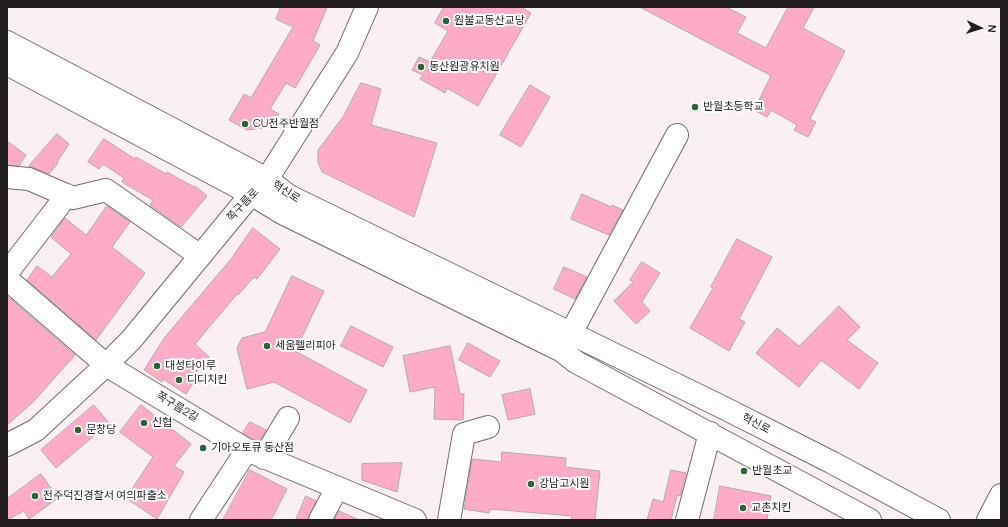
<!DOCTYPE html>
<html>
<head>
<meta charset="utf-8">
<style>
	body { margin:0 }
	#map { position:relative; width:1008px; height:527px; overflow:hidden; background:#faeff2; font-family:Manrope,sans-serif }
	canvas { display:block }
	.frame { position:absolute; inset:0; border:8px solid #221e1f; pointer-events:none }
	.north { position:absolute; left:960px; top:8px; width:40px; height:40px; -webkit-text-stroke:3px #fff; paint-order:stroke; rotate:94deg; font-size:11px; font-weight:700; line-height:16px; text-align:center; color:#221e1f }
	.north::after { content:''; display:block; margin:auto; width:14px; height:18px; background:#221e1f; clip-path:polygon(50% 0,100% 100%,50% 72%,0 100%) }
</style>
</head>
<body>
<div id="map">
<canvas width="1008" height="527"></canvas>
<div class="frame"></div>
<div class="north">N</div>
</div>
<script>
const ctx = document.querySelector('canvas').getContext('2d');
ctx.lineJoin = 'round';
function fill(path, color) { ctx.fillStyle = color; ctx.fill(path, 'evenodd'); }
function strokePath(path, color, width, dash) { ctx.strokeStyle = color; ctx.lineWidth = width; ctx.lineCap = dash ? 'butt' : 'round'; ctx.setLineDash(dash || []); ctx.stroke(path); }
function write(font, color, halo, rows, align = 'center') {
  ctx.font = font + ' Manrope,"Noto Sans KR",sans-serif'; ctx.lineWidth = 4; ctx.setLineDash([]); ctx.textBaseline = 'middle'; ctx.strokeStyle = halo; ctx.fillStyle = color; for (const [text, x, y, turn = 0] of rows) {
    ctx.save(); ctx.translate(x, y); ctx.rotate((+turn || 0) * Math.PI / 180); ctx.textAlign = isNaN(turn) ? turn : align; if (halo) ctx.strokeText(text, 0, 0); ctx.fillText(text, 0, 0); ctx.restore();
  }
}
const building = new Path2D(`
	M 281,7 L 327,7 L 313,41 L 320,45 L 295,88 L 286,83 L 270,109 L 279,114 L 272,127 L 247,130 L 229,120 L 244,94 L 251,98 L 293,27 L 276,19 Z
	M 444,7 L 521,7 L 531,13 L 478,106 L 447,88 L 445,93 L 420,79 L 423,75 L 412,70 L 419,57 L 430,62 L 448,31 L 435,23 Z
	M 640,7 L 726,7 L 746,17 L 737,33 L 766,48 L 788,7 L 814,7 L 803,28 L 845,51 L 810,119 L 816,122 L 808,137 L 794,130 L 797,125 L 771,110 L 767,117 L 754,110 L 771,76 Z
	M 361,83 L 381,89 L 371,125 L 437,143 L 414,217 L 322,172 L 318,162 L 318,150 L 343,117 Z
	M 530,85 L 550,97 L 521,147 L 500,135 Z
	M 57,134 L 69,144 L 57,162 L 58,163 L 49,174 L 29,166 Z
	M 104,139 L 135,159 L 136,157 L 166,174 L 167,172 L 194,187 L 195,186 L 207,196 L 181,227 L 150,205 L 153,200 L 122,182 L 124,178 L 103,164 L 99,169 L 88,162 Z
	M 7,141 L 26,155 L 19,166 L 7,165 Z
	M 582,194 L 611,207 L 612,205 L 623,210 L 609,235 L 571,219 Z
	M 107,206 L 130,222 L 112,247 L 145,273 L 96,340 L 27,280 L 37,266 L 52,277 L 71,254 L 51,237 L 65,218 L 86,235 Z
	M 253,228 L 280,249 L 257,279 L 254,277 L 238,295 L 237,294 L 195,344 L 209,357 L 195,373 L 198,375 L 186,394 L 163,379 L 162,382 L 144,370 L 165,337 L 231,259 Z
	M 737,239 L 772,257 L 739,319 L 745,322 L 729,351 L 690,328 L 713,288 L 711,287 Z
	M 642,262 L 660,273 L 642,302 L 650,311 L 636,324 L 614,301 L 633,282 L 630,280 Z
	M 564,267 L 587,277 L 575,299 L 554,289 Z
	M 292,276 L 324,291 L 295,351 L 367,390 L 350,423 L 274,382 L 247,389 L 237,348 L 242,338 L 265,332 Z
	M 7,296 L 75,355 L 33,402 L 7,425 Z
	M 839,306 L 860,327 L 847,340 L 878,363 L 859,389 L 821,360 L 799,387 L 756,353 L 777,328 L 799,346 Z
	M 351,326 L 393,347 L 383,367 L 341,346 Z
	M 468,343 L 500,361 L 490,377 L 459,360 Z
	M 450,346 L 460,394 L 464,394 L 463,420 L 434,419 L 435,387 L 410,392 L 403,356 Z
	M 530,389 L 535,414 L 508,420 L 502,395 Z
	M 94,405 L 109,423 L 56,468 L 41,450 Z
	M 141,405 L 191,444 L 174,466 L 184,472 L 157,519 L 126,498 L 153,457 L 120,432 Z
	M 250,422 L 266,430 L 259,442 L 243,433 Z
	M 502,452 L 566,458 L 565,467 L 600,471 L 595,520 L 571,520 L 572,516 L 490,509 L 489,513 L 464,509 L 472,459 L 501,462 Z
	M 402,463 L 397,492 L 362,480 L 362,464 Z
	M 250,470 L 287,489 L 271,520 L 223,520 Z
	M 671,470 L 686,473 L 680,496 L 677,495 L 671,520 L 647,520 L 653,499 L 663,502 Z
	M 41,474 L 58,498 L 29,519 L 24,511 L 7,520 L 7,499 Z
	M 720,486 L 771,496 L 767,520 L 714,520 Z
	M 306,496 L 316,501 L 308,520 L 296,520 Z
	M 339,511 L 359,520 L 334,520 Z`);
fill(building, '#feabc7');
strokePath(building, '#b3a9ac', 1);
const minor = new Path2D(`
	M 7,42 L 267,179 L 289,196 L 720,406 L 831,462 L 939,520
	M 7,64 L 253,195 L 282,213 L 562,351 L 576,362 L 870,520
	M 7,177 L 29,179 L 73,198 L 106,190 L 199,255
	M 7,273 L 67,195
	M 7,279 L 106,365 L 247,450 L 415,520
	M 564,346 L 677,135
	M 7,445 L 36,430 L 106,365 L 131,340 L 243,204 L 267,179 L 347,53 L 367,7
	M 264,458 L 288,418
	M 201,520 L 247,450
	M 320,520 L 337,488
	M 449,520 L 464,434 L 488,427
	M 687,520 L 710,433
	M 988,520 L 1001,495`);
strokePath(minor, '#746a6d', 24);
strokePath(minor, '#fff', 22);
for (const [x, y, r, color] of [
	[446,21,4,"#256833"],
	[421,67,4,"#256833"],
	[695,107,4,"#256833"],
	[245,124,4,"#256833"],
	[267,346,4,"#256833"],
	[157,366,4,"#256833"],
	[179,380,4,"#256833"],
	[144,423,4,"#256833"],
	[78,430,4,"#256833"],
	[203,448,4,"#256833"],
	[744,471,4,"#256833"],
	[531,484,4,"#256833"],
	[35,496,4,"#256833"],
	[743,508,4,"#256833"]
]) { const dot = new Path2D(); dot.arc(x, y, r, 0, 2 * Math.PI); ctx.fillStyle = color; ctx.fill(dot); strokePath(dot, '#fff', 1.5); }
write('11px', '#221e1f', '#fff', [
	["원불교동산교당",454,21],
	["동산원광유치원",429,67],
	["반월초등학교",703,107],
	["CU전주반월점",253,124],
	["세움펠리피아",275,346],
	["대성타이루",165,366],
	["디디치킨",187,380],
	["신협",152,423],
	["문창당",86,430],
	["기아오토큐 동산점",211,448],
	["반월초교",752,471],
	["강남고시원",539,484],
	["전주덕진경찰서 여의파출소",43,496],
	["교촌치킨",751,508]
], 'left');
write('11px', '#221e1f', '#fff', [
	["혁신로",286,192,33],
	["쪽구름로",243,205,-47],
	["쪽구름2길",177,407,31],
	["혁신로",756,424,27]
]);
</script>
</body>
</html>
